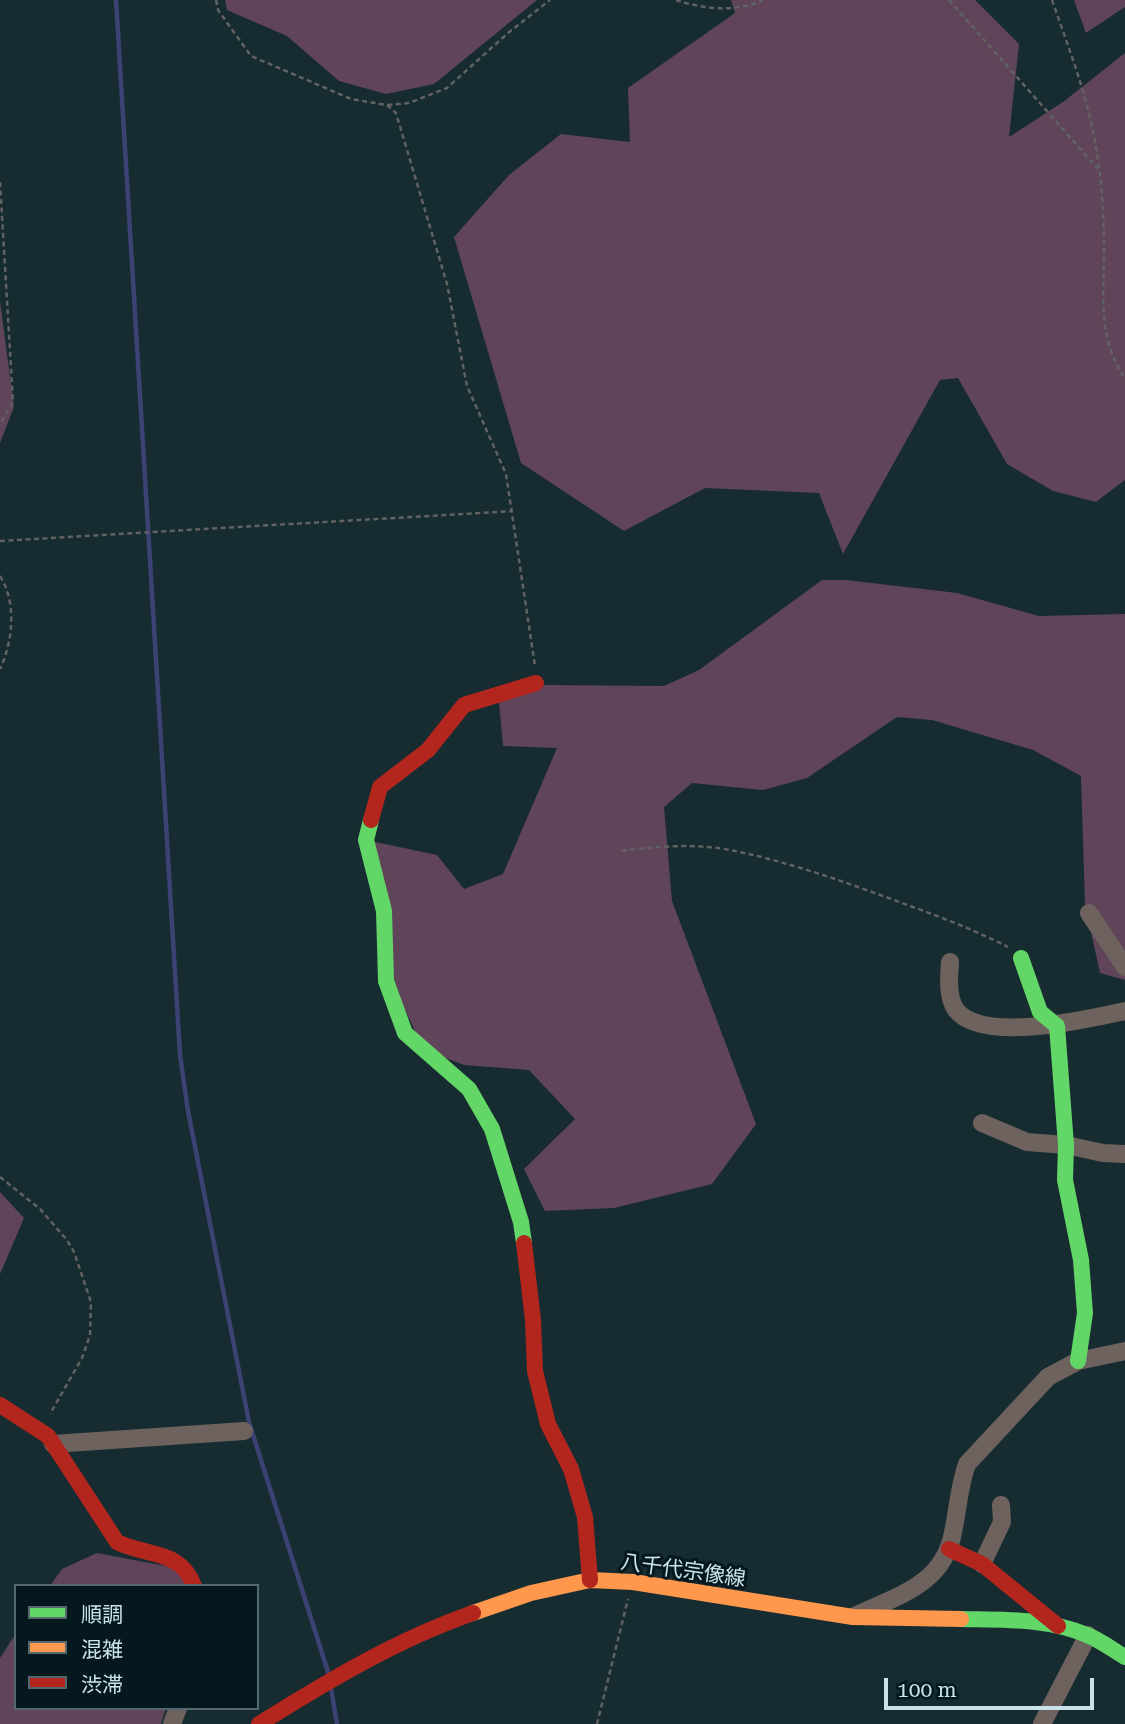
<!DOCTYPE html>
<html>
<head>
<meta charset="utf-8">
<style>
	body { margin:0 }
	#map { position:relative; width:1125px; height:1724px; overflow:hidden; background:#162c30; font-family:"Roboto Serif","Noto Sans JP",serif }
	canvas { display:block }
	.legend { position:absolute; left:14px; top:1584px; width:245px; height:126px; box-sizing:border-box; background:#05181d; border:2px solid #54696f; margin:0; padding:9px 12px; list-style:none; font-size:21px; color:#cae3ea }
	.legend li { display:flex; align-items:center; gap:14px; height:35px }
	.legend b { width:35px; border:2px solid #54696f }
	.scale { position:absolute; left:884px; top:1678px; width:210px; height:32px; box-sizing:border-box; border:4px solid #cae3ea; border-top:0; padding-left:9px; font-size:21px; line-height:24px; white-space:nowrap; color:#cae3ea; -webkit-text-stroke:5px #05181d; paint-order:stroke }
</style>
</head>
<body>
<div id="map">
<canvas width="1125" height="1724"></canvas>
<ul class="legend">
<li><b style="height:9px;background:#63d668"></b>順調</li>
<li><b style="height:9px;background:#ff974d"></b>混雑</li>
<li><b style="height:9px;background:#b3261e"></b>渋滞</li>
</ul>
<div class="scale">100 m</div>
</div>
<script>
const ctx = document.querySelector('canvas').getContext('2d');
ctx.lineJoin = 'round';
function fill(path, color) { ctx.fillStyle = color; ctx.fill(path, 'evenodd'); }
function strokePath(path, color, width, dash) { ctx.strokeStyle = color; ctx.lineWidth = width; ctx.lineCap = dash ? 'butt' : 'round'; ctx.setLineDash(dash || []); ctx.stroke(path); }
function write(font, color, halo, rows, align = 'center') {
  ctx.font = font + ' "Roboto Serif","Noto Sans JP",serif'; ctx.lineWidth = 6; ctx.setLineDash([]); ctx.textBaseline = 'middle'; ctx.strokeStyle = halo; ctx.fillStyle = color; for (const [text, x, y, turn = 0] of rows) {
    ctx.save(); ctx.translate(x, y); ctx.rotate((+turn || 0) * Math.PI / 180); ctx.textAlign = isNaN(turn) ? turn : align; if (halo) ctx.strokeText(text, 0, 0); ctx.fillText(text, 0, 0); ctx.restore();
  }
}
fill(new Path2D(`
	M 225,0 L 537,0 L 434,84 L 386,94 L 339,81 L 287,36 L 227,10 Z
	M 731,0 L 975,0 L 1019,44 L 1009,137 L 1063,102 L 1125,53 L 1125,480 L 1096,502 L 1053,491 L 1007,464 L 958,378 L 940,380 L 843,554 L 819,493 L 705,488 L 624,531 L 521,463 L 454,237 L 509,175 L 561,134 L 630,142 L 628,88 L 735,13 Z
	M 1074,0 L 1125,0 L 1125,7 L 1086,33 Z
	M 0,301 L 14,407 L 0,443 Z
	M 822,580 L 846,580 L 957,593 L 1039,616 L 1125,614 L 1125,980 L 1100,973 L 1085,905 L 1081,776 L 1033,750 L 932,720 L 897,717 L 807,778 L 763,790 L 692,783 L 664,807 L 672,901 L 756,1124 L 712,1184 L 614,1208 L 545,1211 L 524,1169 L 575,1119 L 529,1070 L 464,1065 L 424,1050 L 396,991 L 366,840 L 437,855 L 464,889 L 503,874 L 557,748 L 503,746 L 498,691 L 547,685 L 664,686 L 699,670 Z
	M 0,1192 L 24,1218 L 0,1274 Z
	M 97,1553 L 176,1568 L 186,1586 L 50,1586 L 62,1569 Z
	M 16,1633 L 16,1708 L 166,1708 L 161,1724 L 0,1724 L 0,1658 Z`), '#60445a');
strokePath(new Path2D(`
	M 116,0 L 180,1055 L 188,1111 L 249,1422 L 328,1672
	M 331,1688 L 337,1724`), '#3c4374', 4.5);
strokePath(new Path2D(`
	M 216,0 L 218,10 L 251,56 L 351,99 L 387,105 L 409,103 L 447,88 L 508,33 L 550,0
	M 676,0 C 703,9 736,13 763,0
	M 949,0 L 1098,169
	M 1052,0 C 1069,49 1088,97 1096,148 C 1102,181 1104,217 1104,250 C 1104,298 1097,336 1125,379
	M 387,105 L 396,113 L 447,284 L 467,386 L 506,474 L 535,666
	M 0,182 L 13,402 L 0,424
	M 0,541 L 513,511
	M 0,576 C 17,603 13,641 0,669
	M 622,851 C 657,846 699,843 735,851 C 789,862 842,881 894,900 C 932,914 971,928 1008,947
	M 0,1177 L 40,1209 L 67,1240 L 74,1252 L 91,1302 L 90,1335 L 82,1358 L 50,1414
	M 597,1724 L 628,1599`), '#616261', 2.5, [5, 3.5]);
strokePath(new Path2D(`
	M 1089,913 L 1125,967
	M 950,962 C 949,976 947,997 956,1010 C 983,1044 1088,1019 1125,1011
	M 982,1123 L 1027,1142 L 1066,1145 L 1103,1153 L 1125,1154
	M 53,1444 L 244,1431
	M 982,1564 L 1002,1522 L 1001,1505
	M 857,1615 C 899,1595 944,1584 953,1532 C 958,1509 959,1486 967,1464 L 1048,1377 L 1078,1361 L 1125,1351
	M 172,1724 L 178,1708
	M 1042,1724 L 1088,1635`), '#6d625d', 18);
strokePath(new Path2D(`
	M 371,820 L 366,840 L 384,911 L 386,981 L 405,1033 L 469,1089 L 492,1129 L 521,1222 L 524,1243
	M 1021,958 L 1040,1012 L 1057,1026 L 1066,1145 L 1065,1180 L 1081,1260 L 1085,1313 L 1078,1361
	M 961,1619 C 1003,1620 1047,1618 1087,1635 C 1100,1640 1113,1650 1125,1657`), '#63d668', 16);
strokePath(new Path2D(`
	M 473,1613 L 531,1593 L 590,1580 L 633,1582 L 853,1617 L 961,1619`), '#ff974d', 16);
strokePath(new Path2D(`
	M 371,820 L 380,787 L 428,750 L 464,705 L 536,683
	M 524,1243 L 533,1320 L 535,1371 L 548,1424 L 571,1469 L 585,1517 L 590,1580
	M 0,1405 L 48,1436 L 117,1542 C 147,1557 181,1549 194,1586
	M 949,1549 L 982,1564 L 1058,1626
	M 259,1724 C 328,1681 396,1640 473,1613`), '#b3261e', 16);
write('21px', '#cae3ea', '#05181d', [
	["八千代宗像線",683,1571,8]
]);
</script>
</body>
</html>
